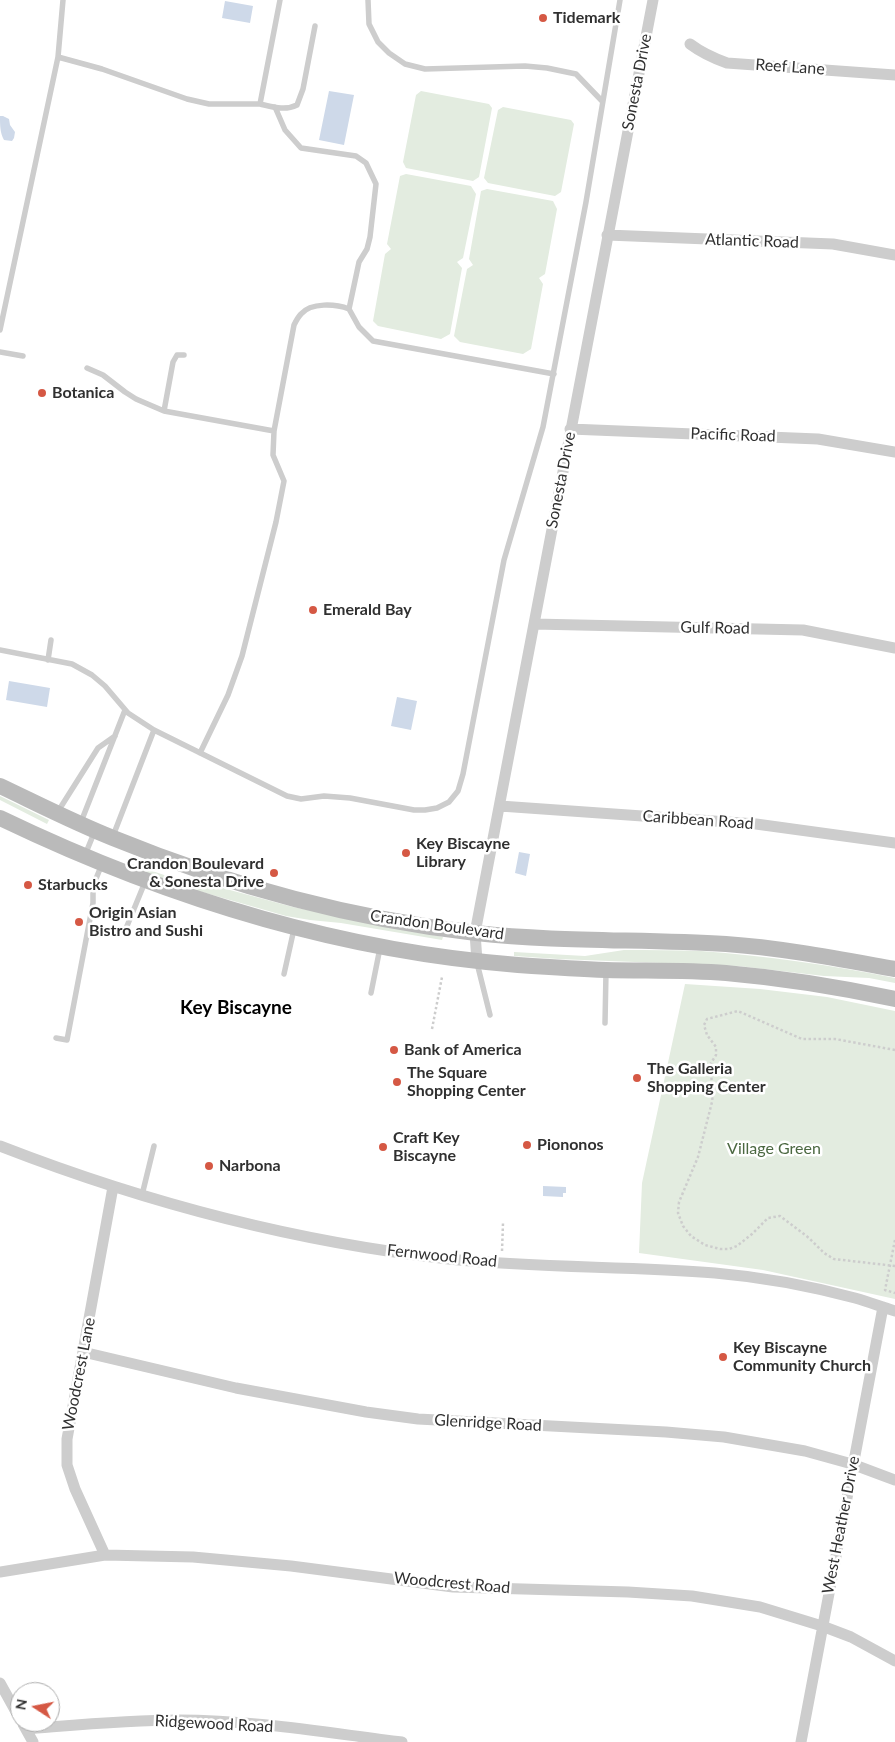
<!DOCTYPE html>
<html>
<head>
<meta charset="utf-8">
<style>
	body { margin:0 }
	#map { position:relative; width:895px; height:1742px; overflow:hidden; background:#fff; font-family:Lato,sans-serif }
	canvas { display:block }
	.north { position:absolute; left:10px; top:1682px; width:50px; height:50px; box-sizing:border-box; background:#fff; border:1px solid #acacac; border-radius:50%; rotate:281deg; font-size:14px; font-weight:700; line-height:20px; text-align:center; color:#303030 }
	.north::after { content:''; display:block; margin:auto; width:18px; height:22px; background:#d55844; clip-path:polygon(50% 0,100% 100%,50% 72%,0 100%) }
</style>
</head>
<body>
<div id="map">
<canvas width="895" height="1742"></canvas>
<div class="north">N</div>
</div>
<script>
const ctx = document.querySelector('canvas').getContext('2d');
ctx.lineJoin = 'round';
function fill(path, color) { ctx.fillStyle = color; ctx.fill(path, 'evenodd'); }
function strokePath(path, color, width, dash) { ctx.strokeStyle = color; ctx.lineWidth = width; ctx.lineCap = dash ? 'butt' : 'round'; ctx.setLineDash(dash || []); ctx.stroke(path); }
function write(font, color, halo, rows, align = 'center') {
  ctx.font = font + ' Lato,sans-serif'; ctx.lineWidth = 5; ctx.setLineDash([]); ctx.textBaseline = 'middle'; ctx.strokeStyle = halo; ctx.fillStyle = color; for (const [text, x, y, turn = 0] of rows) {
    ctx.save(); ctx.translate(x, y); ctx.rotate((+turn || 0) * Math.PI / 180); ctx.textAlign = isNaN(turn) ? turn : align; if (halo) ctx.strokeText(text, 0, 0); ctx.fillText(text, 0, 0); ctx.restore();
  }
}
fill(new Path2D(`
	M 421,91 L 489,104 L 492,108 L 479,177 L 473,181 L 406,168 L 403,162 L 416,95 Z
	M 503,107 L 571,120 L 574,124 L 561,192 L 555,196 L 488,183 L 484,178 L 498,110 Z
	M 406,174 L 471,186 L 476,194 L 463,258 L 457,262 L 462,268 L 450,334 L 441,339 L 378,326 L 373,321 L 385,254 L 391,249 L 387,244 L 400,176 Z
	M 487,189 L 553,201 L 557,209 L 545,274 L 539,278 L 543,284 L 531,349 L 523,354 L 460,342 L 454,336 L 467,269 L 473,265 L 469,259 L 481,191 Z
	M 0,796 L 49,820 L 47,824 L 0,800 Z
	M 132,864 L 170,877 L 204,883 L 293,907 L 443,937 L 442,940 L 341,923 L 310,920 L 286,916 L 195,890 L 131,867 Z
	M 624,950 C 650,950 675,950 701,951 C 766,956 831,965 895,978 L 895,983 L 869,978 L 824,976 L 738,966 L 558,959 L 514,956 L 514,952 L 585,956 Z
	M 685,984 L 760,989 L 827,997 L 895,1011 L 895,1299 L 763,1270 L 639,1253 L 642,1183 Z`), '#e3ece0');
fill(new Path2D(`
	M 225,1 L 253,6 L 250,23 L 222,18 Z
	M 329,91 L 354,95 L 344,145 L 319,140 Z
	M 0,116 L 3,116 L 9,119 L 10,125 L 15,132 L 14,138 L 12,141 L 4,140 C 0,133 0,125 0,116 Z
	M 9,681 L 50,688 L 47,707 L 6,700 Z
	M 397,697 L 417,701 L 411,730 L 391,726 Z
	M 519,852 L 530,854 L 526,876 L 515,873 Z
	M 543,1186 L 566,1187 L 566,1193 L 563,1193 L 563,1197 L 543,1196 Z`), '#ced9e9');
strokePath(new Path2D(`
	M 432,1029 L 442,977
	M 895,1050 L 835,1039 L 802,1039 L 738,1011 L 707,1019 L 704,1025 L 707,1035 L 716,1047 L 716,1055 L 711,1063 L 711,1074 L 713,1092 L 712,1102 L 698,1157 L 679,1202 L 678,1213 L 683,1226 L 691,1236 L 705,1245 L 720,1249 L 729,1249 L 737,1246 L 752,1234 L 768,1218 L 780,1216 L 809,1238 L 824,1253 L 834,1259 L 895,1266
	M 895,1240 L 885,1290 L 895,1293
	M 502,1251 L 503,1223`), '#cdcdcd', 2.5, [2.5, 2.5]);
strokePath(new Path2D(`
	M 368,0 L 369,24 L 378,42 L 389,53 L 405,64 L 425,69 L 525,66 L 547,68 L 576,74 L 602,101
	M 58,57 L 63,0
	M 260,104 C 273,107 285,111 297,105 L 303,89 L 315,26
	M 275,107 L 285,130 L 301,148 L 356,156 L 366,163 L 376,184 L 370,237 L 367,249 L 359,262 L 349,309
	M 0,330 L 58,57 L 102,69 L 187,99 L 209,104 L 260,104 L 280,0
	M 0,352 L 23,356
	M 184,355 L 177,355 L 173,362 L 164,411 L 274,431
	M 87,368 L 103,375 L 125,392 L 136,399 L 164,411
	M 0,650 L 72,664 L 92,675 L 105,686 L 128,713 L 154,730 L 287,796 L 301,799 L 324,796 L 350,798 L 414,810 L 425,810 L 437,808 L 449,802 L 458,791 L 463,774 L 504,560 L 543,427 L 586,202 L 620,0
	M 48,660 L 51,640
	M 200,753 L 228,695 L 242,656 L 276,522 L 284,481 L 273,455 L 274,431 L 294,325 C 296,321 298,317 301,314 C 311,302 336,304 349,309 L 359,327 L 373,341 L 554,374
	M 57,813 L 98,748 L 115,736
	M 81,822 L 125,710
	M 113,836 L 154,730
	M 85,855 L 94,833
	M 127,926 L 145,882
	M 477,963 L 490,1015
	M 284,974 L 294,929
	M 371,993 L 380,948
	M 605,1023 L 606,972
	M 56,1038 L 67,1040 L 93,903 L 93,886 L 102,864
	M 142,1195 L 154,1146`), '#cdcdcd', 5.5);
strokePath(new Path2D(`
	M 690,44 C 702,53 713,58 727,63 L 895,75
	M 607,235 L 833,244 L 895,255
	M 570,429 L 818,439 L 895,452
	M 534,624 L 803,630 L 895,648
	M 500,806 L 756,824 L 895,843
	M 477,961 L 475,933 L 653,0
	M 0,1146 C 144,1202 295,1242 449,1259 C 537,1268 627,1266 715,1273 C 762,1277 810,1286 855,1298 C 869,1302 882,1307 895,1311
	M 83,1352 L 236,1388 L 366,1412 L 418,1419 L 666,1432 L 724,1437 L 805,1451 L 852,1464 L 895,1480
	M 105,1555 L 75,1489 L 67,1465 L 67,1439 L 113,1187
	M 0,1572 L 105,1555 L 193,1557 L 291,1566 L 453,1587 L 628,1592 L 692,1596 L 760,1607 L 822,1626 L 851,1637 L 895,1661
	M 0,1683 L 20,1719
	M 23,1724 L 33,1742
	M 26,1729 C 77,1725 127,1720 178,1720 C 253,1720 328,1733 402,1742
	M 801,1742 L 883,1307`), '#cdcdcd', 11);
strokePath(new Path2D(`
	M 0,786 C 38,804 75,823 113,838 C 228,885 352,919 476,933 C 559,942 642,939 726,944 C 783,948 839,959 895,969
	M 0,818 C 162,896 337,951 518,965 C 547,967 576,969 606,970 C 646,971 686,970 726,973 C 783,978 839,987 895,999`), '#bababa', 16);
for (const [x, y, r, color] of [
	[543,18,5,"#d55844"],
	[42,393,5,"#d55844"],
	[313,610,5,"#d55844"],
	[406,853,5,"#d55844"],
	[274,873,5,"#d55844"],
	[28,885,5,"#d55844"],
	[79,922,5,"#d55844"],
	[394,1050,5,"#d55844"],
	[637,1078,5,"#d55844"],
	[397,1082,5,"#d55844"],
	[527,1145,5,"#d55844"],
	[383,1147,5,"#d55844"],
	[209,1166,5,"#d55844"],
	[723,1357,5,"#d55844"]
]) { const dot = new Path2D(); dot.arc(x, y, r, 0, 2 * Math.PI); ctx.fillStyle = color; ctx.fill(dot); strokePath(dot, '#fff', 2); }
write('bold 16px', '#303030', '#fff', [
	["Tidemark",553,18],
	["Botanica",52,393],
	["Emerald Bay",323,610],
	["Key Biscayne",416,844],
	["Library",416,862],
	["Crandon Boulevard",264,864,"right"],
	["& Sonesta Drive",264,882,"right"],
	["Starbucks",38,885],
	["Origin Asian",89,913],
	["Bistro and Sushi",89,931],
	["Bank of America",404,1050],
	["The Galleria",647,1069],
	["Shopping Center",647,1087],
	["The Square",407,1073],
	["Shopping Center",407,1091],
	["Craft Key",393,1138],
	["Biscayne",393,1156],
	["Piononos",537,1145],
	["Narbona",219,1166],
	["Key Biscayne",733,1348],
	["Community Church",733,1366]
], 'left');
write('16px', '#303030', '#fff', [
	["Reef Lane",790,67,4],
	["Sonesta Drive",637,82,-79],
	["Atlantic Road",752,241,2],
	["Pacific Road",733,435,2],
	["Sonesta Drive",561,480,-79],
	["Gulf Road",715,628,1],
	["Caribbean Road",698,820,4],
	["Crandon Boulevard",437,925,8],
	["Fernwood Road",442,1256,6],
	["Woodcrest Lane",79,1374,-79],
	["Glenridge Road",488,1423,3],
	["West Heather Drive",841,1525,-79],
	["Woodcrest Road",452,1583,5],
	["Ridgewood Road",214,1724,3]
]);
write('16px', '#4b6841', '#fff', [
	["Village Green",774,1149]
]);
write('bold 19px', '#000', '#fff', [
	["Key Biscayne",236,1008]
]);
</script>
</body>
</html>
